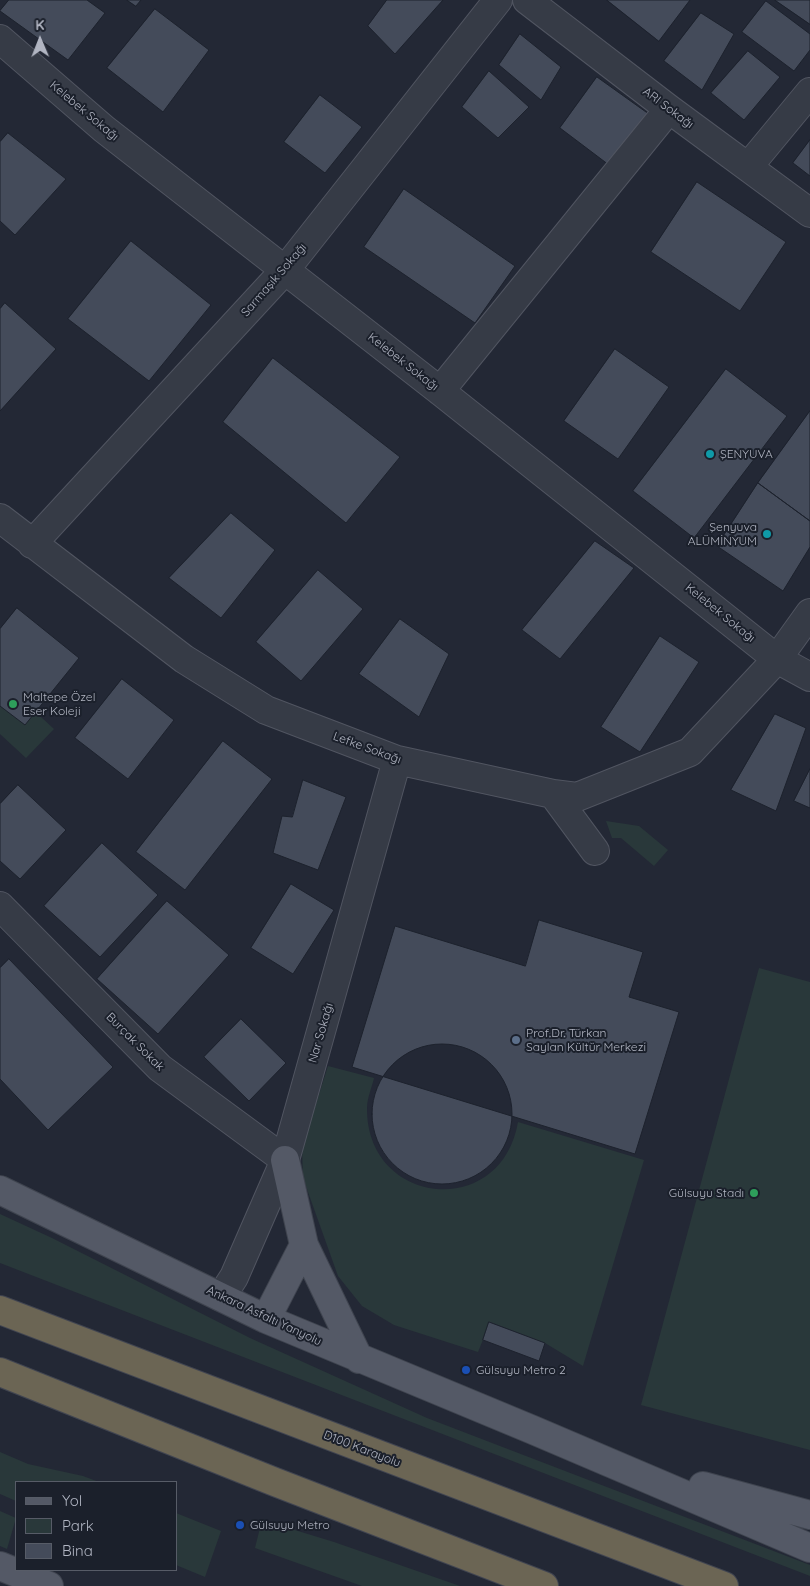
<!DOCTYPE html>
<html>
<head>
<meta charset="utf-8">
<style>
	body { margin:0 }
	#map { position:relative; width:810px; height:1586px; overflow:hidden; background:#232835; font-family:Quicksand,sans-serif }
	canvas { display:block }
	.legend { position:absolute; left:15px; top:1481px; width:162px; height:90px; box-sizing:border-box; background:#1b202b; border:1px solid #575c67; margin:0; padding:6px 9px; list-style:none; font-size:15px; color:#b1b5c2 }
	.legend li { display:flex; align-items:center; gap:10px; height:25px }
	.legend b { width:25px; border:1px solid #575c67 }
	.north { position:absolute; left:15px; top:15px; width:50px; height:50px; -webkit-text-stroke:4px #1b202b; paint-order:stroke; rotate:359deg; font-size:14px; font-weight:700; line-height:20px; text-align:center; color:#b1b5c2 }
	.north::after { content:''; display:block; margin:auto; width:18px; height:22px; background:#b1b5c2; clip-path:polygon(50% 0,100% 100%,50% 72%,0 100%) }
</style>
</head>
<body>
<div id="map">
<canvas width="810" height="1586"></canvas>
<ul class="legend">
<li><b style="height:6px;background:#545966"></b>Yol</li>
<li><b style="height:14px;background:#29383a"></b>Park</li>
<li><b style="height:14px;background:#444b5a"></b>Bina</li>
</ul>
<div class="north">K</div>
</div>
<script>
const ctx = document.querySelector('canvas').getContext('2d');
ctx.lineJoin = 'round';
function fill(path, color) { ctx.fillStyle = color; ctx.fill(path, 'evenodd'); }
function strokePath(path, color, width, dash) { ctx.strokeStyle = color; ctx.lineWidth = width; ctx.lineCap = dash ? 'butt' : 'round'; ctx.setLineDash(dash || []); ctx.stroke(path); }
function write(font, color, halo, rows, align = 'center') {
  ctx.font = font + ' Quicksand,sans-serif'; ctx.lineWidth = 4; ctx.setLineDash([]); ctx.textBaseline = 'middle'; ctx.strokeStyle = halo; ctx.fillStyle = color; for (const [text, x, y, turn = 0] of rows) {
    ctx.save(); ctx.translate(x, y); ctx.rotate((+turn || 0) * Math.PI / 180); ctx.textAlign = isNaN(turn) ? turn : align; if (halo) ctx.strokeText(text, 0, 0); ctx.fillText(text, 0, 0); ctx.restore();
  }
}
fill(new Path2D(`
	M 0,679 L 54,729 L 26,758 L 0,734 Z
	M 606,821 L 639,826 L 668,850 L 654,866 L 621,838 L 612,838 Z
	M 759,968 L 810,982 L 810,1450 L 641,1405 Z
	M 328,1066 L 374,1078 C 372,1087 367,1098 367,1108 C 366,1206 501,1221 518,1122 L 644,1160 L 583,1366 L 545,1343 L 490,1322 L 478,1352 L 394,1325 L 362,1306 L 338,1276 L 303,1178 L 302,1148 Z
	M 0,1214 L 52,1238 L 250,1338 L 427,1418 L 810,1565 L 810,1576 L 0,1263 Z
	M 0,1452 L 28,1464 L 83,1476 L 99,1482 L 16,1482 L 16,1501 L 0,1494 Z
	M 0,1511 L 16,1518 L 7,1549 L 0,1546 Z
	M 176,1513 L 221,1531 L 205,1577 L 176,1565 Z
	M 262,1520 L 334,1542 L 460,1586 L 362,1586 L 255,1548 Z`), '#29383a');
const building = new Path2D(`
	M 9,0 L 87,0 L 105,13 L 68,60 L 0,11 Z
	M 127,0 L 141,0 L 136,6 Z
	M 387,0 L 443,0 L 395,54 L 368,26 Z
	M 607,0 L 690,0 L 659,41 Z
	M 775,0 L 810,0 L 810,24 Z
	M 766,1 L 810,34 L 810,50 L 794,71 L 742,32 Z
	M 155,9 L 209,50 L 163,112 L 107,68 Z
	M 701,13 L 734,34 L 702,90 L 664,61 Z
	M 520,34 L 561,67 L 541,100 L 499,65 Z
	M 748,51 L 780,77 L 744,120 L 711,93 Z
	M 489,71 L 529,107 L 498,138 L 462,107 Z
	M 597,77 L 653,117 L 613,168 L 560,128 Z
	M 320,95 L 362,127 L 325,173 L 284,142 Z
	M 8,133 L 66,179 L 15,235 L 0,221 L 0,142 Z
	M 810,140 L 810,176 L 793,163 Z
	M 697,182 L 786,242 L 740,311 L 651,252 Z
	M 404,189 L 515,266 L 475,323 L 364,247 Z
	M 131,241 L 211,305 L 149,381 L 68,319 Z
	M 5,303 L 56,349 L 0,411 L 0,309 Z
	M 615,349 L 669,387 L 618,459 L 564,421 Z
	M 273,358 L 400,457 L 346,523 L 223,422 Z
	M 726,369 L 787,416 L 694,538 L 633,491 Z
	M 810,411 L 810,521 L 758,483 Z
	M 758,483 L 810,521 L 810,547 L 783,591 L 717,546 Z
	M 231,513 L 275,550 L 221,618 L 169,578 Z
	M 595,541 L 634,568 L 560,659 L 522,630 Z
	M 318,570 L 363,609 L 301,681 L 256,642 Z
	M 17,608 L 79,658 L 25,725 L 0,706 L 0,629 Z
	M 400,619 L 449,654 L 419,717 L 359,674 Z
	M 660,636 L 699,662 L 640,752 L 601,727 Z
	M 122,679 L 174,720 L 128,779 L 75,738 Z
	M 775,714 L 806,728 L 776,811 L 731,790 Z
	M 223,741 L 272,779 L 185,890 L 136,852 Z
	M 810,769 L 810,808 L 794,801 Z
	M 303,780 L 346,797 L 318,870 L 273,853 L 282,816 L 292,817 Z
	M 18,785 L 66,830 L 20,879 L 0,861 L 0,804 Z
	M 102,843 L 158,895 L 100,957 L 44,906 Z
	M 291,884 L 334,910 L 293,974 L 251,948 Z
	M 167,901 L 229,955 L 158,1034 L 97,979 Z
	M 539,920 L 643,952 L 629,997 L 679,1012 L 635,1154 L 352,1067 L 395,926 L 525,966 Z
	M 9,959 L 113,1067 L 48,1130 L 0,1079 L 0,968 Z
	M 241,1019 L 286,1063 L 249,1101 L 204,1057 Z
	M372 1114a70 70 0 1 1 140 0a70 70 0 1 1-140 0Z
	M 489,1322 L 545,1343 L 539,1361 L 483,1340 Z`);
fill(building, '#444b5a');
strokePath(building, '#1d222d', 1);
const minor = new Path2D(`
	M 527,0 L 669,109 L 810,213
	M 0,39 L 104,129 L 440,391 L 777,659 L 810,677
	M 748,167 L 810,92
	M 440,391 L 669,109
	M 0,518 L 184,659 L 266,710 L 397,760 L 553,794 L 577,797 L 690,752 L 777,659 L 810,613
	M 32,544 L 285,270 L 498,0
	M 553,794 L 595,851
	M 0,906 L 160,1068 L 285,1160
	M 221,1297 L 234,1277 L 285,1160 L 397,760`);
const major = new Path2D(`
	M 285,1160 L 304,1245 L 359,1359
	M 0,1190 L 266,1319 L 533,1430 L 810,1548
	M 266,1319 L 304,1245
	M 703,1486 L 810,1515
	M 0,1566 L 49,1586`);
const highway = new Path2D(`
	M 0,1310 L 724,1586
	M 0,1372 L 275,1482 L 544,1586`);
strokePath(minor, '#515561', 30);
strokePath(major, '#3f444f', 30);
strokePath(highway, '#414551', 30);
strokePath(minor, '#363b46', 28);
strokePath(major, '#545966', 28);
strokePath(highway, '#6b6554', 28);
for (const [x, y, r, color] of [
	[710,454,5,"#0f9aa8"],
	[767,534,5,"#0f9aa8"],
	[13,704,5,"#2e9e5b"],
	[516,1040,5,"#5c6f8a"],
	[754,1193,5,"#2e9e5b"],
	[466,1370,5,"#1a4fb4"],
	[240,1525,5,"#1a4fb4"]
]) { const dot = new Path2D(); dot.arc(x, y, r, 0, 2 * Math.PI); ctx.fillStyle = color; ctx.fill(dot); strokePath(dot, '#1b202b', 2); }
write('12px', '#b1b5c2', '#1b202b', [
	["ARI Sokağı",668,108,37],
	["Kelebek Sokağı",84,111,40],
	["Sarmaşık Sokağı",274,280,-49],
	["Kelebek Sokağı",403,362,38],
	["Kelebek Sokağı",720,613,39],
	["Lefke Sokağı",367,748,20],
	["Nar Sokağı",321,1033,-74],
	["Burçak Sokak",135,1042,45],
	["Ankara Asfaltı Yanyolu",264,1316,25],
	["D100 Karayolu",362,1449,21]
]);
write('12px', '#b1b5c2', '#1b202b', [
	["ŞENYUVA",720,454],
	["Şenyuva",757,527,"right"],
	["ALÜMİNYUM",757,541,"right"],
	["Maltepe Özel",23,697],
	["Eser Koleji",23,711],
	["Prof.Dr. Türkan",526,1033],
	["Saylan Kültür Merkezi",526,1047],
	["Gülsuyu Stadı",744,1193,"right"],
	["Gülsuyu Metro 2",476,1370],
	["Gülsuyu Metro",250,1525]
], 'left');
</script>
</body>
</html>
